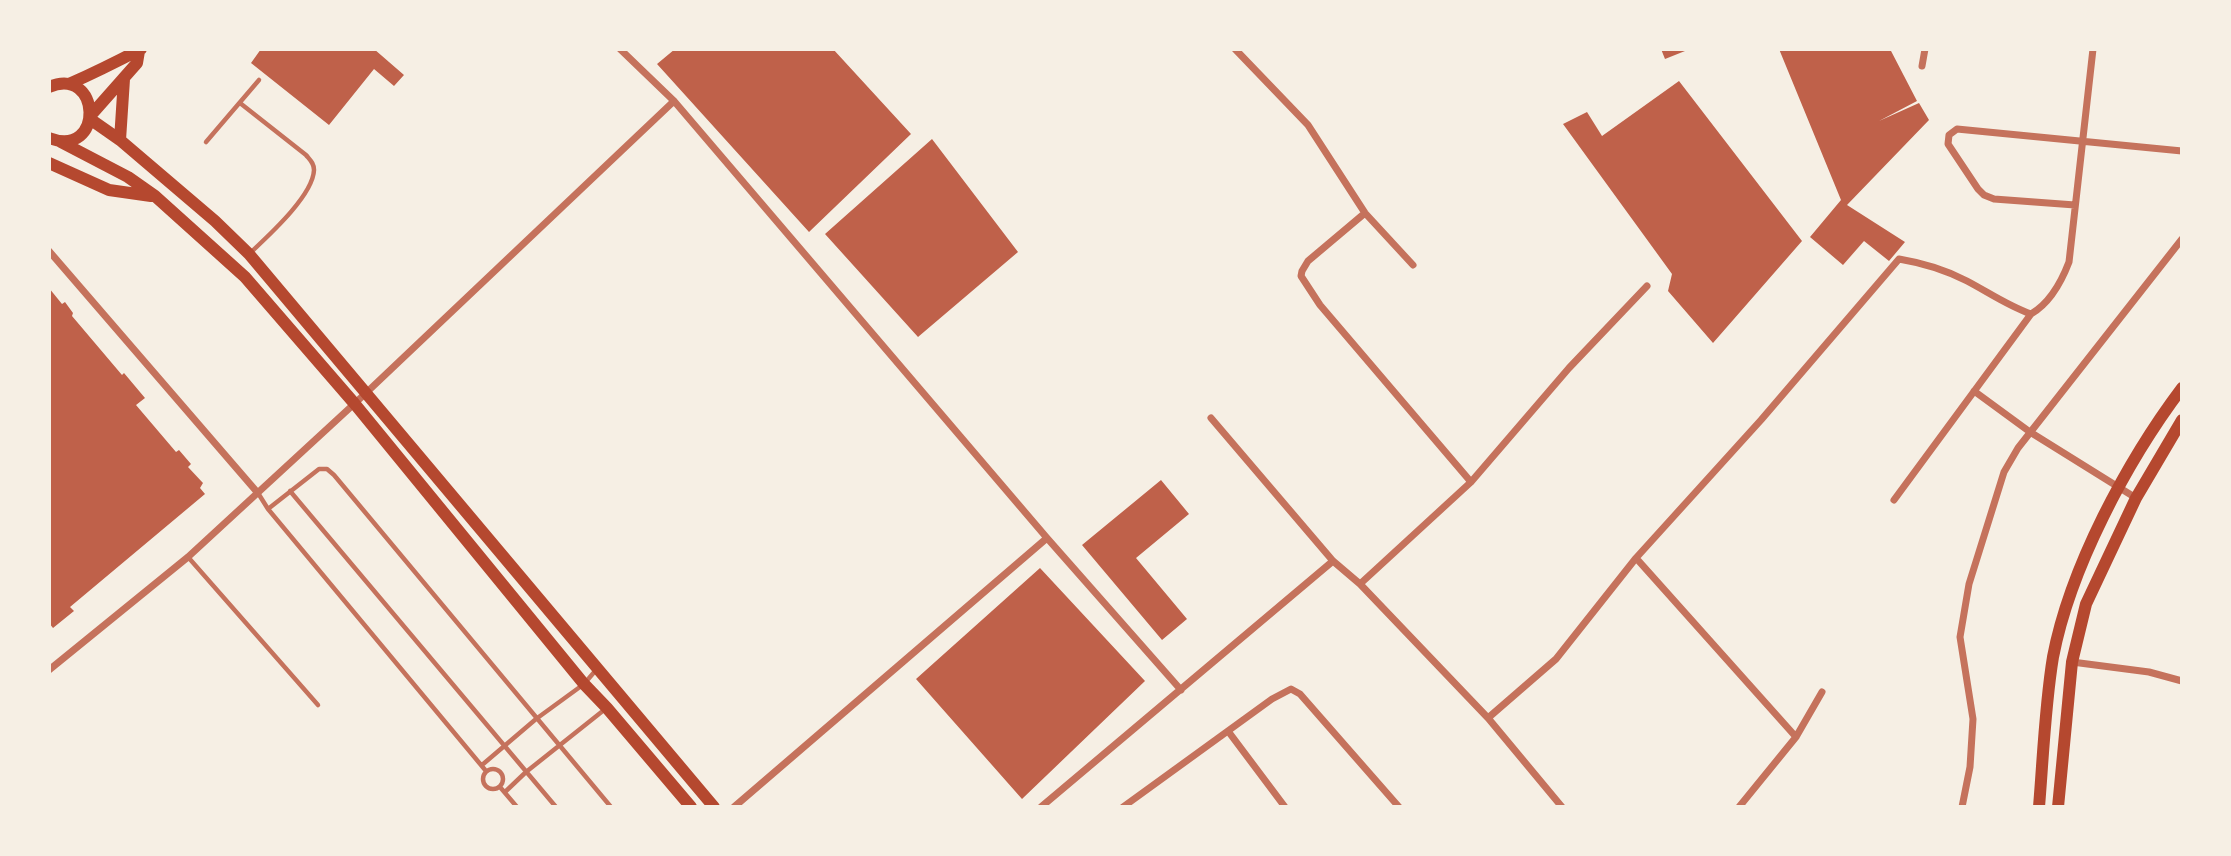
<!DOCTYPE html>
<html>
<head>
<meta charset="utf-8">
<style>
	body { margin:0 }
	#map { position:relative; width:2231px; height:856px; overflow:hidden; background:#f6efe4; font-family:"PT Serif",serif }
	canvas { display:block }
	.frame { position:absolute; inset:0; border:51px solid #f6efe4; pointer-events:none }
</style>
</head>
<body>
<div id="map">
<canvas width="2231" height="856"></canvas>
<div class="frame"></div>
</div>
<script>
const ctx = document.querySelector('canvas').getContext('2d');
ctx.lineJoin = 'round';
function fill(path, color) { ctx.fillStyle = color; ctx.fill(path, 'evenodd'); }
function strokePath(path, color, width, dash) { ctx.strokeStyle = color; ctx.lineWidth = width; ctx.lineCap = dash ? 'butt' : 'round'; ctx.setLineDash(dash || []); ctx.stroke(path); }
fill(new Path2D(`
	M 261,49 L 374,49 L 404,75 L 394,86 L 374,69 L 329,125 L 251,63 Z
	M 675,49 L 833,49 L 911,134 L 809,232 L 657,64 Z
	M 1661,49 L 1690,49 L 1665,59 Z
	M 1779,49 L 1890,49 L 1917,101 L 1879,121 L 1919,103 L 1929,120 L 1847,205 L 1905,242 L 1889,261 L 1864,241 L 1843,265 L 1810,237 L 1841,200 Z
	M 1679,81 L 1802,241 L 1713,343 L 1668,291 L 1672,274 L 1563,124 L 1587,112 L 1602,136 Z
	M 932,139 L 1018,252 L 918,337 L 825,234 Z
	M 49,288 L 62,304 L 65,302 L 73,313 L 72,316 L 122,375 L 124,373 L 145,398 L 136,405 L 176,452 L 179,450 L 191,464 L 188,467 L 203,483 L 200,488 L 205,494 L 70,607 L 74,611 L 53,628 L 49,623 Z
	M 1161,480 L 1189,514 L 1136,558 L 1187,619 L 1162,640 L 1082,545 Z
	M 1040,568 L 1145,681 L 1022,799 L 916,679 Z`), '#bf614a');
strokePath(new Path2D(`
	M 240,103 L 306,155 C 310,160 314,163 314,170 C 313,196 267,237 249,254
	M 206,142 L 259,80
	M 290,491 L 556,807
	M 258,493 L 268,509 L 486,771
	M 268,509 L 319,469 L 327,469 L 334,475 L 611,807
	M 188,557 L 318,705
	M 482,765 L 536,719 L 584,684 L 596,670
	M483 779a10 10 0 1 1 20 0a10 10 0 1 1-20 0Z
	M 500,787 L 517,807
	M 505,792 L 526,772 L 604,710`), '#c5725c', 4.5);
strokePath(new Path2D(`
	M 620,49 L 674,101 L 1047,538 L 1181,690
	M 1235,49 L 1308,125 L 1365,213 L 1413,265
	M 1922,66 L 1925,49
	M 2075,205 L 1994,199 L 1984,195 L 1978,189 L 1948,144 L 1949,135 L 1957,129 L 2182,151
	M 1365,213 L 1308,261 L 1302,271 L 1301,276 L 1320,305 L 1471,482
	M 49,251 L 257,492
	M 1974,391 L 2030,432 L 2136,498
	M 1211,418 L 1333,561 L 1360,584 L 1488,718 L 1562,807
	M 1894,500 L 2031,314
	M 1636,558 L 1796,737
	M 1360,584 L 1471,482 L 1569,368 L 1647,286
	M 2072,662 L 2149,672 L 2182,681
	M 49,670 L 188,557 L 366,393 L 674,101
	M 1488,718 L 1556,659 L 1636,558 L 1761,420 L 1899,259 C 1923,263 1946,270 1967,281 C 1988,292 2008,306 2031,314 C 2050,303 2061,283 2069,262 L 2093,49
	M 1228,731 L 1285,807
	M 734,807 L 1047,538
	M 1041,807 L 1333,561
	M 1123,807 L 1272,699 L 1291,689 L 1300,694 L 1399,807
	M 1739,807 L 1796,737 L 1822,692
	M 1962,807 L 1970,767 L 1973,719 L 1960,637 L 1969,584 L 2004,472 L 2018,448 L 2182,239`), '#c5725c', 7);
strokePath(new Path2D(`
	M 69,84 C 94,73 118,61 141,49
	M 49,87 C 101,65 105,159 49,138
	M 91,115 L 137,63 L 139,51
	M 90,119 L 120,140 L 215,221 L 249,254 L 714,807
	M 120,140 L 124,79
	M 59,141 L 128,177 L 155,196 L 245,277 L 354,403 L 584,684 L 607,708 L 691,807
	M 49,163 L 109,190 L 151,196
	M 2039,807 C 2043,759 2045,705 2053,657 C 2070,568 2127,461 2182,388
	M 2058,807 L 2072,662 L 2086,604 L 2136,498 L 2182,420`), '#b5482f', 12);
</script>
</body>
</html>
